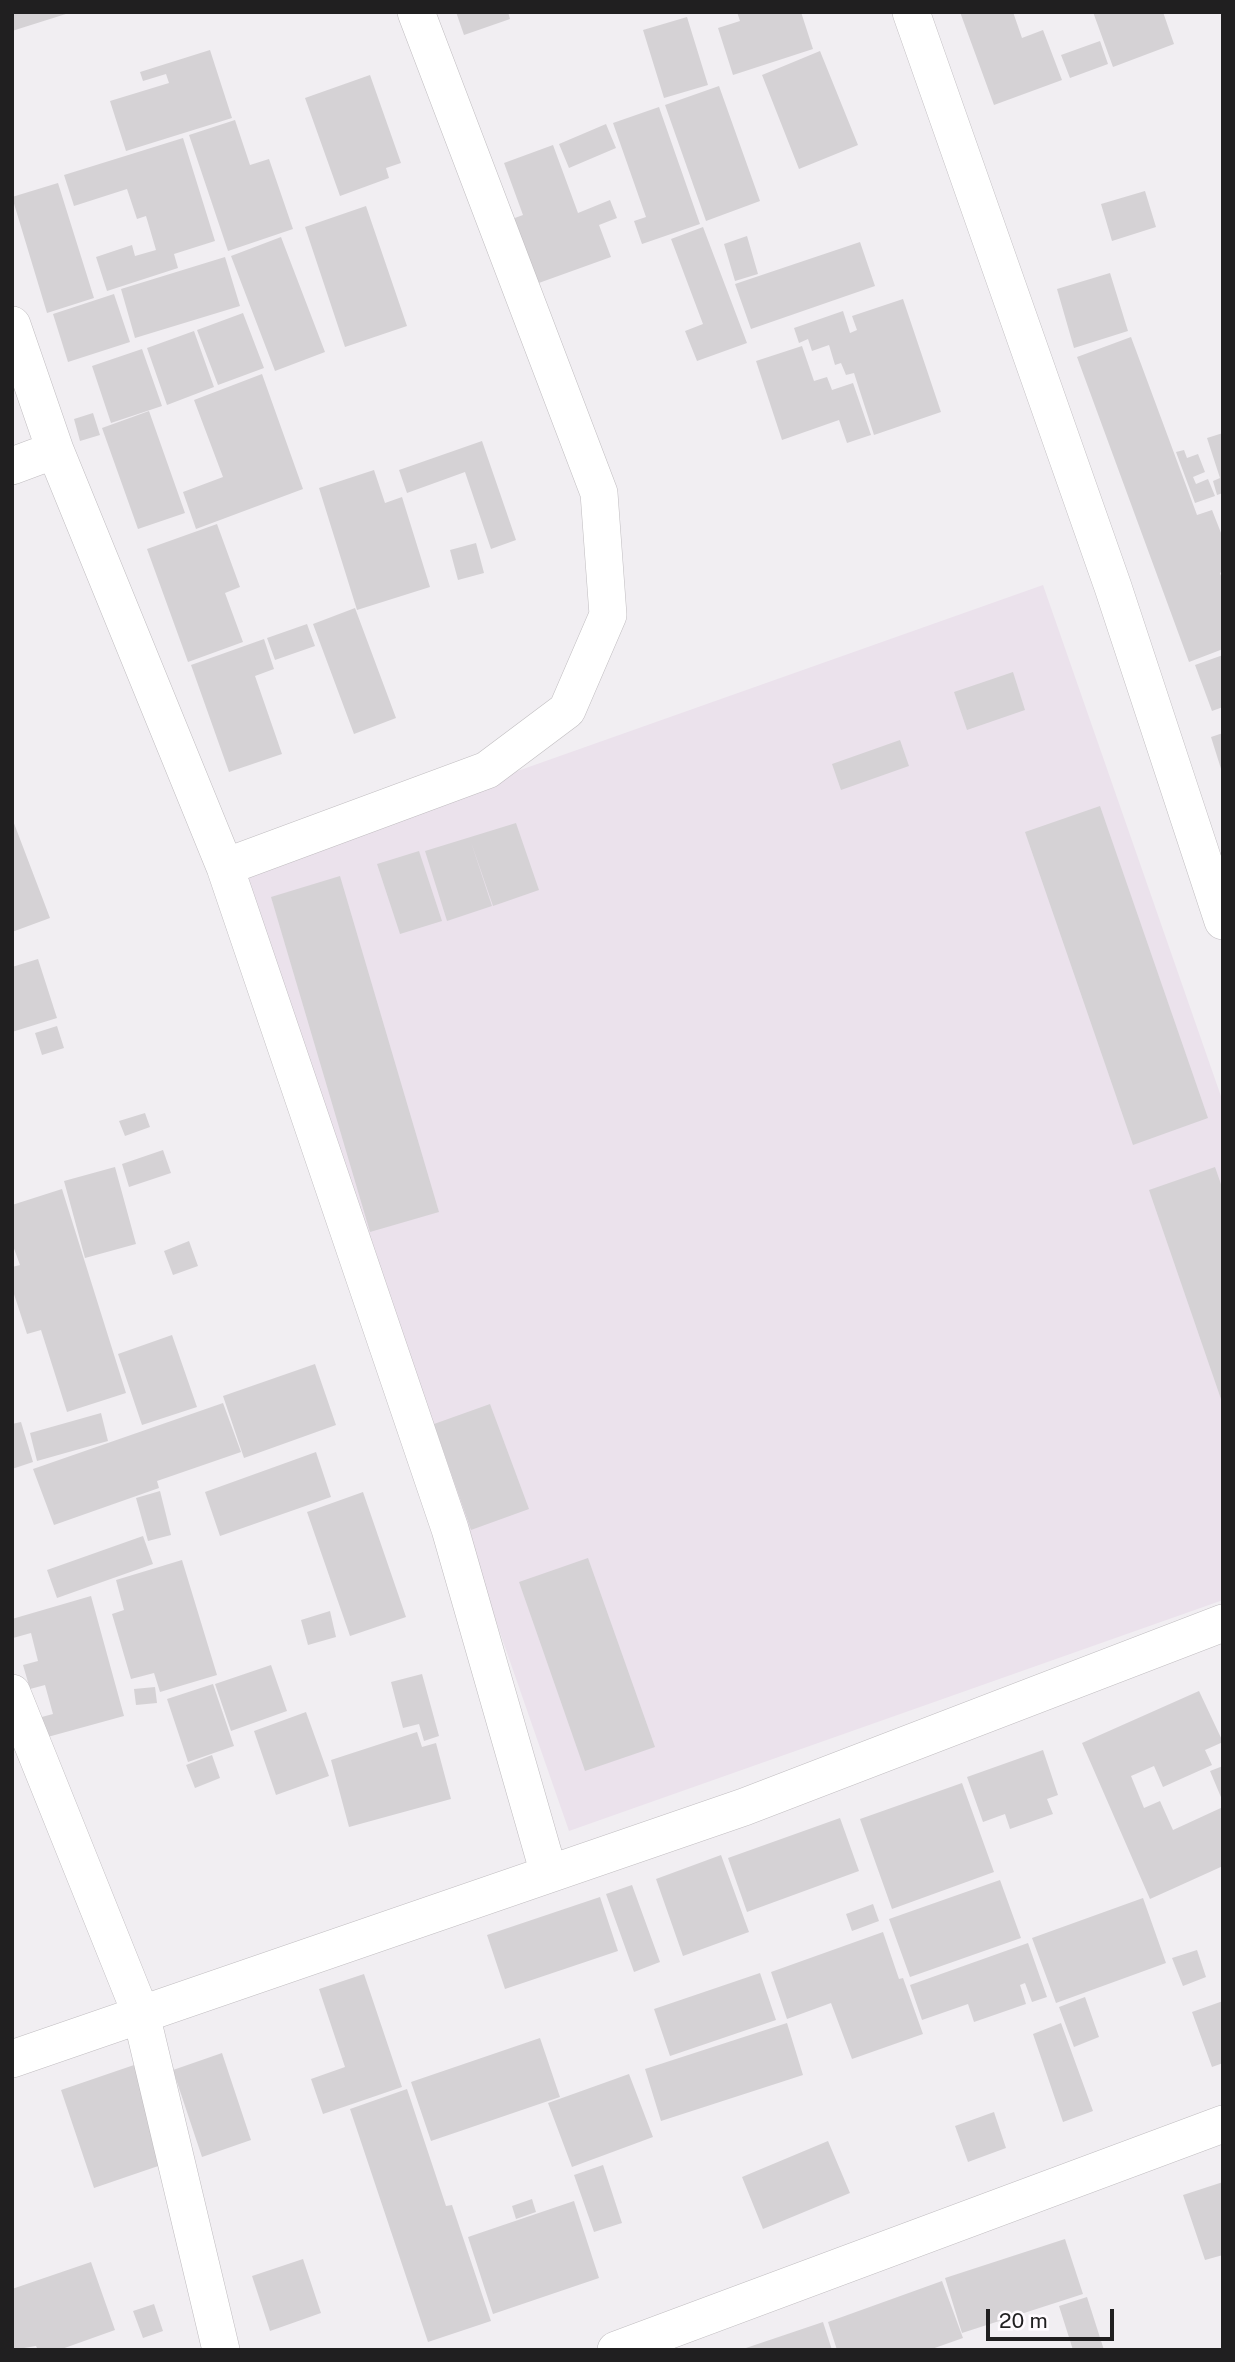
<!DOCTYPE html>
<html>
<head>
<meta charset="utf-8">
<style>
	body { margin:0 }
	#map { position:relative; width:1235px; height:2362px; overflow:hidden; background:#f1eef2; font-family:"Public Sans",sans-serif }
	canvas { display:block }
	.frame { position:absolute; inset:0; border:14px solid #201f20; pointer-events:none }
	.scale { position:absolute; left:986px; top:2309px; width:128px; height:32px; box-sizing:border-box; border:4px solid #201f20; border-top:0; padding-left:9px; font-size:21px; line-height:24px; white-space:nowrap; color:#201f20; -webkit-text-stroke:5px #fffbff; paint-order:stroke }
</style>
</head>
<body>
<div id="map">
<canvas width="1235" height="2362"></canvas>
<div class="frame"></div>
<div class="scale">20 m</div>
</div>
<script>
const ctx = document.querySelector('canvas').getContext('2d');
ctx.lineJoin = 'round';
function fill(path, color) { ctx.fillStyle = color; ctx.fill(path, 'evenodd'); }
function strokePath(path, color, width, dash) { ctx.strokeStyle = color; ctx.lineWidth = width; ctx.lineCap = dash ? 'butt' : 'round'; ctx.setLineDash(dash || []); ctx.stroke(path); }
fill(new Path2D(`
	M 1043,585 L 1223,1102 L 1223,1600 L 569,1831 L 235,871 Z`), '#ebe2ec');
fill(new Path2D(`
	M 12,12 L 69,12 L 69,13 L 12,31 Z
	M 456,12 L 508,12 L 510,19 L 464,35 Z
	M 737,12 L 801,12 L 813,49 L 733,75 L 718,28 L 740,21 Z
	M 960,12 L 1013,12 L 1022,38 L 1043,30 L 1062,80 L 994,105 Z
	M 1093,12 L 1163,12 L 1174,44 L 1113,67 Z
	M 687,17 L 708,85 L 664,98 L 643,30 Z
	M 1100,41 L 1108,64 L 1070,78 L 1061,55 Z
	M 210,50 L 232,118 L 126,151 L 110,101 L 169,83 L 166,74 L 143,81 L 140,72 Z
	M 820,51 L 858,145 L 799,169 L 762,75 Z
	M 370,75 L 401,163 L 386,168 L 389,178 L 340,196 L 305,98 Z
	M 719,86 L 760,201 L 706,221 L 665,105 Z
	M 659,107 L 700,224 L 642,244 L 634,221 L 646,217 L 613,123 Z
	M 235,120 L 250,165 L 269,159 L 293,229 L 228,251 L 189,135 Z
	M 606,124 L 616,148 L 569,168 L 559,144 Z
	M 183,138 L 215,241 L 174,254 L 178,268 L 107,291 L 96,257 L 132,245 L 135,256 L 156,250 L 146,216 L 137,219 L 127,189 L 74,206 L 64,175 Z
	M 553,145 L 578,213 L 610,200 L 617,218 L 599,225 L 611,257 L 536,284 L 512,219 L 523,215 L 504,163 Z
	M 58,183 L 94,298 L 47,313 L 12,197 Z
	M 1145,191 L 1156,227 L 1112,241 L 1101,204 Z
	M 366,206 L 407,326 L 345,347 L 305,227 Z
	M 703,227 L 747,343 L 697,361 L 685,331 L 703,324 L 671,239 Z
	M 747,236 L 758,274 L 735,281 L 724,244 Z
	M 281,237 L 325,352 L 275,371 L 231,256 Z
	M 860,242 L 875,286 L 751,329 L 735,284 Z
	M 225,257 L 240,306 L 135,338 L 121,289 Z
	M 1110,273 L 1128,331 L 1074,348 L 1057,289 Z
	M 114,294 L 130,342 L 68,362 L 53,314 Z
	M 903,299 L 941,412 L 874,435 L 854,373 L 846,375 L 841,363 L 835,365 L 829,345 L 812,351 L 808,339 L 799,343 L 794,328 L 843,311 L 850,333 L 857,330 L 852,316 Z
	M 243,313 L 264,368 L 218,385 L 197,330 Z
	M 194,331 L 214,387 L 167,405 L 147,348 Z
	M 1131,337 L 1197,515 L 1212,510 L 1223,538 L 1223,571 L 1220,573 L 1223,581 L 1223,649 L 1189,662 L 1077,357 Z
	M 802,346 L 814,381 L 827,377 L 832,390 L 853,383 L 871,435 L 847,443 L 839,420 L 782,440 L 756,361 Z
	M 142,349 L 162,406 L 111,423 L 92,366 Z
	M 262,374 L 303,489 L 196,529 L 183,492 L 223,477 L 194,400 Z
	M 149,411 L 185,513 L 138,529 L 102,428 Z
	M 93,413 L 100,435 L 80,441 L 74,419 Z
	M 1223,433 L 1223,493 L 1217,495 L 1213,481 L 1220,478 L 1207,438 Z
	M 482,441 L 516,540 L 491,549 L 465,472 L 407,493 L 399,470 Z
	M 1184,450 L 1187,458 L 1198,454 L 1205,472 L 1193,477 L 1196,484 L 1208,479 L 1215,496 L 1195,503 L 1176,452 Z
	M 374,470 L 385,503 L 402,497 L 430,587 L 357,610 L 319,488 Z
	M 217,524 L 240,587 L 225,593 L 243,642 L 188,662 L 147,549 Z
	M 476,543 L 484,573 L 458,580 L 450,550 Z
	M 355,608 L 396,718 L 354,734 L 313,624 Z
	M 307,624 L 315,646 L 275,660 L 267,638 Z
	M 264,639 L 274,669 L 255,676 L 282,754 L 229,772 L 191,665 Z
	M 1223,655 L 1223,707 L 1212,711 L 1195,665 Z
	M 1013,672 L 1025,710 L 967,730 L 954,692 Z
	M 1223,733 L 1223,772 L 1222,772 L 1211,737 Z
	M 900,740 L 909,766 L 841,790 L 832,764 Z
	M 1100,806 L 1208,1118 L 1133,1145 L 1025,832 Z
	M 12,818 L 50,918 L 12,932 Z
	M 516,823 L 539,890 L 493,906 L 471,842 L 492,906 L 447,921 L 425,851 Z
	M 419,851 L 442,921 L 400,934 L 377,864 Z
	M 340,876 L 439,1212 L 370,1232 L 271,897 Z
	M 38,959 L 57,1018 L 12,1032 L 12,967 Z
	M 57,1026 L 64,1048 L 42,1055 L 35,1033 Z
	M 145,1113 L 150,1127 L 125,1136 L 119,1121 Z
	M 163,1150 L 171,1173 L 129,1187 L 122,1164 Z
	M 115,1167 L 136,1244 L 85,1258 L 64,1181 Z
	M 1215,1167 L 1223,1190 L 1222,1402 L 1149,1190 Z
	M 62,1189 L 126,1393 L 67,1412 L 41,1330 L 27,1334 L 12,1288 L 12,1267 L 20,1265 L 12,1243 L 12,1205 Z
	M 189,1241 L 198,1266 L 173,1275 L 164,1251 Z
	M 172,1335 L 197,1407 L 142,1425 L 118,1354 Z
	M 315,1364 L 336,1425 L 244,1458 L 223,1396 Z
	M 223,1403 L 241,1452 L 157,1481 L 159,1488 L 54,1525 L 33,1469 Z
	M 490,1404 L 529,1509 L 471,1530 L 434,1424 Z
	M 101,1413 L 108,1441 L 37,1461 L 30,1433 Z
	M 21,1422 L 33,1462 L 12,1469 L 12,1424 Z
	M 316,1452 L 331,1497 L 220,1536 L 205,1492 Z
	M 160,1491 L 171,1535 L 148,1541 L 136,1498 Z
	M 363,1492 L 406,1617 L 350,1636 L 307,1512 Z
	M 143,1536 L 153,1564 L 57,1598 L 47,1570 Z
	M 588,1558 L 655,1747 L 585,1771 L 519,1582 Z
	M 182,1560 L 217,1675 L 160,1692 L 154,1673 L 131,1679 L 112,1614 L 124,1610 L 116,1580 Z
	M 91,1596 L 124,1716 L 44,1738 L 38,1718 L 53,1714 L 45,1685 L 30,1689 L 23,1665 L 38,1661 L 31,1633 L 13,1638 L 12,1619 Z
	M 330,1611 L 336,1637 L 308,1645 L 301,1620 Z
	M 271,1665 L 287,1711 L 231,1731 L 215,1684 Z
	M 422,1674 L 439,1736 L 424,1741 L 419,1724 L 403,1728 L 391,1682 Z
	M 213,1684 L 234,1746 L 188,1762 L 167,1699 Z
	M 155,1687 L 157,1703 L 136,1705 L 134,1689 Z
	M 1199,1691 L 1223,1742 L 1205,1750 L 1212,1765 L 1163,1787 L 1154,1766 L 1131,1776 L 1144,1808 L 1160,1801 L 1173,1830 L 1223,1807 L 1223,1866 L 1150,1899 L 1082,1743 Z
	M 306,1712 L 329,1776 L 276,1795 L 254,1731 Z
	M 417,1732 L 422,1747 L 436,1743 L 451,1799 L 349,1827 L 331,1760 Z
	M 1043,1750 L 1058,1795 L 1047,1799 L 1053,1814 L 1010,1829 L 1005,1814 L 983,1822 L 967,1777 Z
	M 212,1755 L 220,1778 L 195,1788 L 186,1765 Z
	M 1223,1766 L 1223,1802 L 1210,1771 Z
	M 962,1783 L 994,1872 L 892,1909 L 860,1819 Z
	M 840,1818 L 859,1871 L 747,1912 L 728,1858 Z
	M 721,1855 L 749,1932 L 683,1956 L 656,1879 Z
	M 1000,1880 L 1021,1938 L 910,1977 L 889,1919 Z
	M 632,1885 L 660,1962 L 634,1972 L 606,1894 Z
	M 600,1897 L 618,1951 L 505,1989 L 487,1935 Z
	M 1143,1898 L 1166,1963 L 1056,2003 L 1032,1938 Z
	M 873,1904 L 879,1921 L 852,1931 L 846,1914 Z
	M 883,1932 L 899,1979 L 903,1978 L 923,2034 L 852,2059 L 831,2003 L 787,2019 L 771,1972 Z
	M 1028,1943 L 1047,1997 L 1032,2002 L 1025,1983 L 1020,1985 L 1026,2004 L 974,2022 L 968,2004 L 922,2020 L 910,1985 Z
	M 1197,1950 L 1206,1977 L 1183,1986 L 1172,1958 Z
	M 760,1973 L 776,2020 L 670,2056 L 654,2009 Z
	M 364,1974 L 402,2087 L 323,2114 L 311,2079 L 345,2067 L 319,1989 Z
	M 1085,1997 L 1099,2037 L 1074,2047 L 1059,2007 Z
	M 1223,2001 L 1223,2063 L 1212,2067 L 1192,2012 Z
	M 787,2023 L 803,2075 L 661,2121 L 645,2069 Z
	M 1061,2023 L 1093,2111 L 1063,2122 L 1033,2034 Z
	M 540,2038 L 560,2097 L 431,2141 L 411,2082 Z
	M 222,2053 L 251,2140 L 202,2157 L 173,2070 Z
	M 134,2065 L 167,2163 L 94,2188 L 61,2090 Z
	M 629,2074 L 653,2137 L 572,2167 L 548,2103 Z
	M 407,2089 L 446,2206 L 452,2205 L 491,2321 L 428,2342 L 350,2109 Z
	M 994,2112 L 1006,2148 L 968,2162 L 955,2126 Z
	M 828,2141 L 850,2193 L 763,2229 L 742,2177 Z
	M 603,2165 L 622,2223 L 594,2232 L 574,2175 Z
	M 1223,2182 L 1223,2255 L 1205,2260 L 1183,2195 Z
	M 532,2199 L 536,2212 L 516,2219 L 512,2206 Z
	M 574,2201 L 599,2278 L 493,2314 L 468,2237 Z
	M 1065,2239 L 1083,2294 L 962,2333 L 945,2278 Z
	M 303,2259 L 321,2313 L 270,2331 L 252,2276 Z
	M 91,2262 L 115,2330 L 59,2350 L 38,2350 L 36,2346 L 12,2350 L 12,2289 Z
	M 942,2281 L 963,2338 L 929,2350 L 837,2350 L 828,2322 Z
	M 1087,2297 L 1104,2350 L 1073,2350 L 1059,2306 Z
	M 154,2304 L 163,2331 L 143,2338 L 133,2311 Z
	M 823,2322 L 832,2350 L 743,2350 L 743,2349 Z`), '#d5d2d5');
const minor = new Path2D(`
	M 911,12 L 1113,587 L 1223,921
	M 12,325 L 55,450 L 225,867 L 450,1529 L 549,1874
	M 12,466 L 55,450
	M 225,867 L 487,770 L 567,710 L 608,615 L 599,493 L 416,12
	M 12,1693 L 141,2014 L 221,2350
	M 12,2059 L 744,1807 L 1223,1623
	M 616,2350 L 1223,2124`);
strokePath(minor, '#c0bdc0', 38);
strokePath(minor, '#fff', 37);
</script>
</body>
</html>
